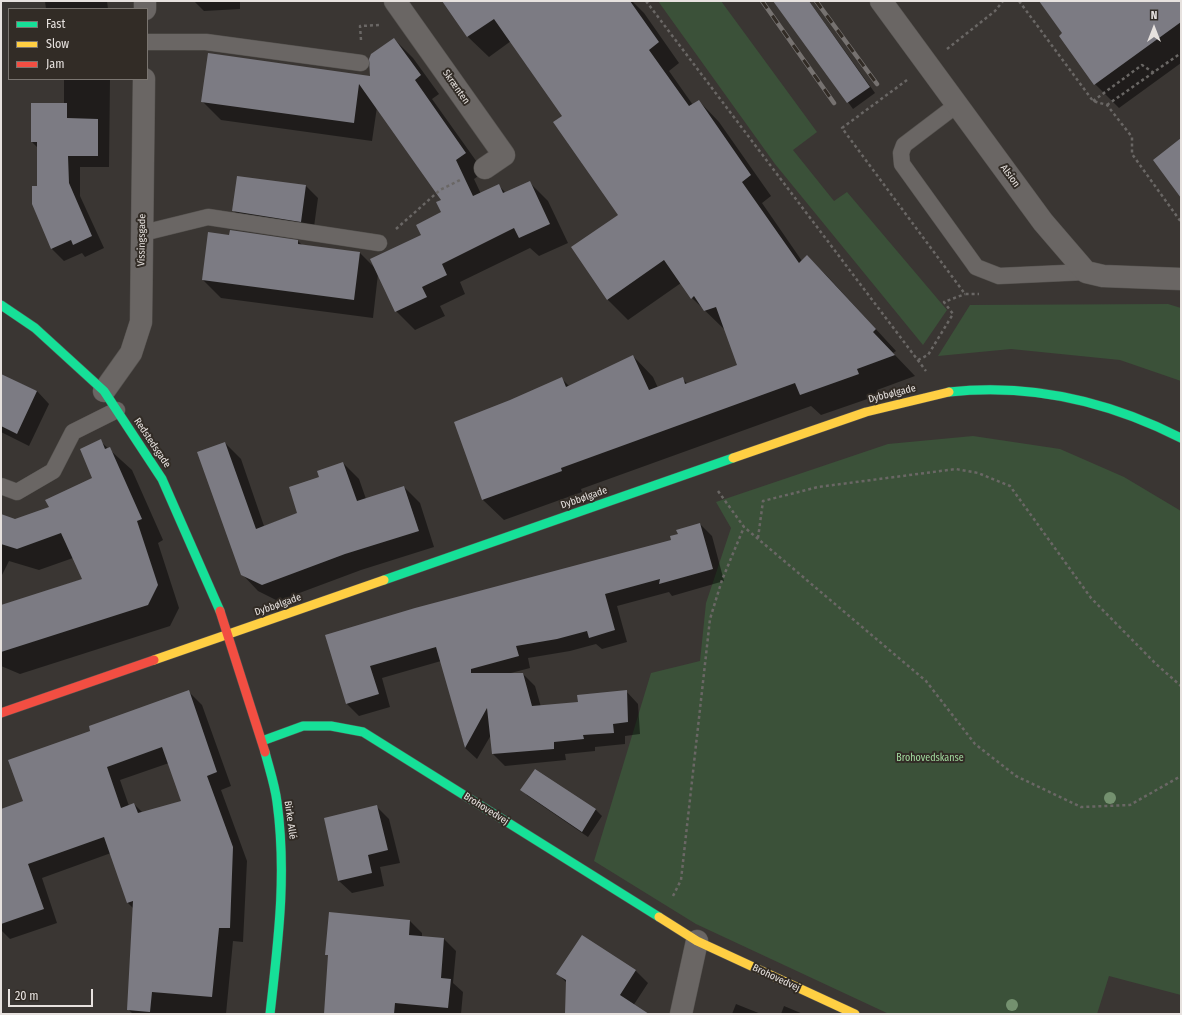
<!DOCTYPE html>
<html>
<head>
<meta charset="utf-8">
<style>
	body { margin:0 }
	#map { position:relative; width:1182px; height:1015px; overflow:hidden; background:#3a3633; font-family:"Fira Sans Condensed",sans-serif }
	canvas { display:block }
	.frame { position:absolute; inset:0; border:2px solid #e7e2df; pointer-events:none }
	.legend { position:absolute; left:8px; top:8px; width:140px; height:72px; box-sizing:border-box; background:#322c26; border:1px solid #7a7570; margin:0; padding:5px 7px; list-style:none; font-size:12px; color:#e7e2df }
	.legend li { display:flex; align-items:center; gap:8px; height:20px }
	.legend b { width:20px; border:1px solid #7a7570 }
	.north { position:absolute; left:1134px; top:8px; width:40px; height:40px; -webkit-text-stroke:3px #322c26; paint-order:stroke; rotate:0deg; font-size:11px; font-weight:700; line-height:16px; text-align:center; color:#e7e2df }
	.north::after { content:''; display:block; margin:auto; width:14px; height:18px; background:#e7e2df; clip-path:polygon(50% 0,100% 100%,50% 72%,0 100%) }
	.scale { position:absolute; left:8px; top:989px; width:85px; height:18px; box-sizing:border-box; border:2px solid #e7e2df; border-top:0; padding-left:5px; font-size:12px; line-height:14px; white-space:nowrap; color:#e7e2df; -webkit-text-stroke:3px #322c26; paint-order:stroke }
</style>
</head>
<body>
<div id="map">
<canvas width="1182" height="1015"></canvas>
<div class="frame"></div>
<ul class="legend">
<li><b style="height:5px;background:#16e098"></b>Fast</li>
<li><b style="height:5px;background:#ffcf43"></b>Slow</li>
<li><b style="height:5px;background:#f24e42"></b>Jam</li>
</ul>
<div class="north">N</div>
<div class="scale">20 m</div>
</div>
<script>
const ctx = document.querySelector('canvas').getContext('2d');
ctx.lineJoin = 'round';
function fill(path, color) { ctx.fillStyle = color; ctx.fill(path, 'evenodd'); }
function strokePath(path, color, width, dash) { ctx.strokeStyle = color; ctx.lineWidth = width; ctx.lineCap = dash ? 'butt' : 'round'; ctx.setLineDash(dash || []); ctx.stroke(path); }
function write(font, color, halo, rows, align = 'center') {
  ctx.font = font + ' "Fira Sans Condensed",sans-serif'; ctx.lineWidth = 4; ctx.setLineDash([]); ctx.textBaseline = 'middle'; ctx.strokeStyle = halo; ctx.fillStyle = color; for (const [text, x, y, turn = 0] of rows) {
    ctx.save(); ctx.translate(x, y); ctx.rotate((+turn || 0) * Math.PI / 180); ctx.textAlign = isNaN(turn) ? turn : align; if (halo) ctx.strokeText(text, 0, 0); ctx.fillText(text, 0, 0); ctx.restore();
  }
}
fill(new Path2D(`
	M 658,1 L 721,1 L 817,132 L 793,150 L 834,201 L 847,192 L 947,310 L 923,345 L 775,164 Z
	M 1168,304 L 1181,308 L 1181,381 L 1120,360 L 1011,349 L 938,356 L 970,305 Z
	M 973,436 L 1060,449 L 1124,477 L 1181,511 L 1181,995 L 1109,976 L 1097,1014 L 889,1014 L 696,924 L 594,861 L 651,673 L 700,661 L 706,603 L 731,528 L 716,502 L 888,444 Z`), '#3b5139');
fill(new Path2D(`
	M 45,1 L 107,1 L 108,9 L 46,9 Z
	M 194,1 L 240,1 L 240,9 L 204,11 Z
	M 443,1 L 632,1 L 644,13 L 679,63 L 669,71 L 693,105 L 699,101 L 719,122 L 771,196 L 762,203 L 802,261 L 807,256 L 828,277 L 896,351 L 893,353 L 915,376 L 877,390 L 879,395 L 821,415 L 811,406 L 581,489 L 582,492 L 504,520 L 483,500 L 511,401 L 561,378 L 569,386 L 633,356 L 653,377 L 658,388 L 682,379 L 688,384 L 739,366 L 726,331 L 692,298 L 681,283 L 628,320 L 607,299 L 619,216 L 563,116 L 511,41 L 489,57 L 468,37 Z
	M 775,1 L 809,1 L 875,93 L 853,109 Z
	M 1040,1 L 1181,1 L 1181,63 L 1119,108 L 1095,84 L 1064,33 Z
	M 394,39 L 413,58 L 439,94 L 432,99 L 484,172 L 474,179 L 481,194 L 498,185 L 506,193 L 529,182 L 548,201 L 568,243 L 539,256 L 530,248 L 460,282 L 465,294 L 440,306 L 445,316 L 415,330 L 396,311 L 378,274 L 373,318 L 221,298 L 203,280 L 298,241 L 302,245 L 360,253 L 375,268 L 422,235 L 443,213 L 443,200 L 377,107 L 372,141 L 221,120 L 202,101 L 371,77 Z
	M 64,79 L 110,79 L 109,167 L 80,167 L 80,196 L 104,248 L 85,257 L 82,253 L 64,261 L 52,249 L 33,204 L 38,187 L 38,148 L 32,142 L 64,104 Z
	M 305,185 L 318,198 L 313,234 L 246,223 L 234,211 Z
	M 1,375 L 37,391 L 49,404 L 29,446 L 1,432 Z
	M 100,441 L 132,470 L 163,540 L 158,543 L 179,608 L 170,626 L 20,674 L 1,666 L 1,606 L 83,579 L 73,558 L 39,570 L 9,561 L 1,577 L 1,515 L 15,520 L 50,508 L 94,478 Z
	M 225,443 L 241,459 L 264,526 L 299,513 L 320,477 L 343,463 L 359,479 L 366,499 L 404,487 L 420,503 L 434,547 L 361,570 L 278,601 L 258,591 L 242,574 Z
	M 700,524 L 712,536 L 724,581 L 672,596 L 669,592 L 617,606 L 627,642 L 602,649 L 596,644 L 570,651 L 528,658 L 530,668 L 511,673 L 523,674 L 535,686 L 541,707 L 579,703 L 626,691 L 638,704 L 640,734 L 625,736 L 625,744 L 595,747 L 595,751 L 565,754 L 566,760 L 505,766 L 493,754 L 491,735 L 477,759 L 465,748 L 441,661 L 382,678 L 390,707 L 359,716 L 347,704 L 327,635 L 672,541 L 679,535 Z
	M 188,691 L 202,705 L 231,786 L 221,790 L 247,861 L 243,942 L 233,941 L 226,1014 L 133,1014 L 128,1009 L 134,909 L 128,903 L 111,853 L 42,878 L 57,923 L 10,939 L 1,930 L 1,810 L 24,802 L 92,732 ZM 169,763 L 183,802 L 143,813 L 134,804 L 129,806 L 120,780 Z
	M 522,790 L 596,810 L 602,816 L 588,837 L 528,796 Z
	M 377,807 L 389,819 L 400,863 L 380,867 L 384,886 L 352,893 L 339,881 L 325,819 Z
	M 410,921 L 422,933 L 422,937 L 444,939 L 456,951 L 453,983 L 463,992 L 461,1014 L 325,1014 L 329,957 L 327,954 Z
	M 635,970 L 648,983 L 633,1006 L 641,1014 L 566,1014 L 567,983 L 558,974 Z
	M 736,1004 L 761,1014 L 732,1014 Z
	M 784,1006 L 803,1014 L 781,1014 Z`), '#0007');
fill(new Path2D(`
	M 442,1 L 630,1 L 659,42 L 649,50 L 689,106 L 699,100 L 751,175 L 742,182 L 799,263 L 807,255 L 876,329 L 873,332 L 895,355 L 857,369 L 859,374 L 800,395 L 795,383 L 561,468 L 562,471 L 482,500 L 454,422 L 510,400 L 562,377 L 566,387 L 633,355 L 649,390 L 683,377 L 685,384 L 737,365 L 716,307 L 704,311 L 694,296 L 691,299 L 664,260 L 607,300 L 571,247 L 618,215 L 553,122 L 562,116 L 494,19 L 467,37 Z
	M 773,1 L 809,1 L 870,87 L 847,103 Z
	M 1039,1 L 1181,1 L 1181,22 L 1094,85 L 1059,36 L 1062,33 Z
	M 394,38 L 421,75 L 415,80 L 466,153 L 456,160 L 473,196 L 499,184 L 503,193 L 530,181 L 550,224 L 519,238 L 514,228 L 442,264 L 447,275 L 422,287 L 427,297 L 395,312 L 370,259 L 421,235 L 416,225 L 441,212 L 436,202 L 441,200 L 359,84 L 354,123 L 201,102 L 208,53 L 370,76 L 369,59 L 371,54 Z
	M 31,103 L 67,103 L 67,118 L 98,119 L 98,156 L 68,156 L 69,183 L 92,236 L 73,245 L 71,240 L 51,249 L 32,204 L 32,186 L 37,186 L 37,142 L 31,142 Z
	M 1181,138 L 1181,198 L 1153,160 Z
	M 237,176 L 306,185 L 301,222 L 232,211 Z
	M 230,230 L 298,240 L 298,244 L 360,252 L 354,300 L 202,280 L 208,232 L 229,235 Z
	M 1,374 L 37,391 L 17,434 L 1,426 Z
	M 101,439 L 105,449 L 110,447 L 142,519 L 137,521 L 158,585 L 148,605 L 1,652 L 1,605 L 82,579 L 61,533 L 17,549 L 1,544 L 1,514 L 15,519 L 49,507 L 45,500 L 92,478 L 80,449 Z
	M 225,442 L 256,529 L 297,513 L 289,487 L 319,477 L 317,471 L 343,462 L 357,501 L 404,486 L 419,531 L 345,554 L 262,585 L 241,575 L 197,452 Z
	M 700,523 L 713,569 L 659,584 L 660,579 L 605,594 L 615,630 L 589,638 L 587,631 L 557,639 L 516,646 L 519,656 L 471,669 L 471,673 L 523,673 L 532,706 L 578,702 L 577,695 L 627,690 L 628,722 L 613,724 L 614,733 L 583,735 L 584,739 L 554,742 L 554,749 L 492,754 L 487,708 L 465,748 L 436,647 L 370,666 L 379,694 L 346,704 L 325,635 L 415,608 L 671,540 L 670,536 L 678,534 L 676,530 Z
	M 189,690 L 217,772 L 207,776 L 233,847 L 230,928 L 219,928 L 212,997 L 152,992 L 150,1012 L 127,1010 L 133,901 L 127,903 L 104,837 L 28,864 L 44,909 L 1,924 L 1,809 L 23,801 L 8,760 L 90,731 L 89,726 ZM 162,747 L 181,801 L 138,813 L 134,803 L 121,808 L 107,767 Z
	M 535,769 L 596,809 L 582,832 L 520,790 Z
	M 377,805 L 388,850 L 368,855 L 372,873 L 338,881 L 324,818 Z
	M 329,912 L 410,920 L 409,935 L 444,938 L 441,978 L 451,979 L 448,1008 L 395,1003 L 394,1014 L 324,1014 L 328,955 L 325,955 Z
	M 582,935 L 636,970 L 620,995 L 649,1014 L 565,1014 L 566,980 L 556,974 Z`), '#7c7b83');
const lane = new Path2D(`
	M 147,42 L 206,42 L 361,63
	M 958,104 L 904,145 L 901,153 L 902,164 L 974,264 L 976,267 L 999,276 L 1086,272
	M 143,233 L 208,217 L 379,243
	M 1,486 L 17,492 L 53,471 L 73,432 L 117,410`);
const street = new Path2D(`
	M 395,1 L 504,155 L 485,168
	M 881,1 L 1043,222 L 1086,272 L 1103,276 L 1181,279
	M 145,9 L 145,1
	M 104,391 L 131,353 L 141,322 L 144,79
	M 681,1014 L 697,941`);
const fast = new Path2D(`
	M 1,305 L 35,328 L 104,391 L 162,479 L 220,611
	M 949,392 C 1031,383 1108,401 1181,438
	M 384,580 L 733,458
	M 262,741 L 303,726 L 331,726 L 363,732 L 659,917
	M 265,752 C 269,768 275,785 277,802 C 287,875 278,942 270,1014`);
const slow = new Path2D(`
	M 733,458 L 866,412 L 949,392
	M 154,660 L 384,580
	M 659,917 L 697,941 L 855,1014`);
const jam = new Path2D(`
	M 220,611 L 265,752
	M 1,713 L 154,660`);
strokePath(lane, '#55524f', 17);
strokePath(street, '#55524f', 23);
strokePath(fast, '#55524f', 10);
strokePath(slow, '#55524f', 10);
strokePath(jam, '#55524f', 10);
strokePath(new Path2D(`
	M 646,1 L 926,371
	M 1019,1 L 1093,101 L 1107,105 L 1132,137 L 1132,154 L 1181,222
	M 361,40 L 360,26 L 380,25
	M 947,49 L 995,11 L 1003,1
	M 907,80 L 842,128 L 965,294 L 979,294
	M 1093,101 L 1142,65 L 1154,73
	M 1107,105 L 1181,53
	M 396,229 L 440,190 L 462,179
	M 918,360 L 928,355 L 953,314 L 944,302 L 965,294
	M 718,491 L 744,527 L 926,681 L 975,744 L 1016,776 L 1081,807 L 1130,805 L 1181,776
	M 758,538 L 763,501 L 818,487 L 956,469 L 978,473 L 1010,486 L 1091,598 L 1156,664 L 1181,686
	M 673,896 L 681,880 L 710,619 L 722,580 L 744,527`), '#6a6765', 2.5, [3, 3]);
strokePath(lane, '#6a6664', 16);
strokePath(street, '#6a6664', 22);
strokePath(fast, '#16e098', 9);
strokePath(slow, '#ffcf43', 9);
strokePath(jam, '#f24e42', 9);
const rail = new Path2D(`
	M 762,1 L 834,103
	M 816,1 L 877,84`);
strokePath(rail, '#767270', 4.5);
strokePath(rail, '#322c26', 3, [9]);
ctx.fillStyle = '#74916f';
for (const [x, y] of [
	[1110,798],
	[1012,1005]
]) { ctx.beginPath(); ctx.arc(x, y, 6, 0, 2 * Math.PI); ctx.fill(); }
write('10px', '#e7e2df', '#322c26', [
	["Skrænten",456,87,55],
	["Alsion",1010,176,54],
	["Vissingsgade",142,240,-89],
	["Dybbølgade",892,394,-14],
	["Redstedsgade",152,443,56],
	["Dybbølgade",584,498,-19],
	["Dybbølgade",278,605,-19],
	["Brohovedvej",486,809,32],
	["Birke Allé",290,820,82],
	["Brohovedvej",776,978,25]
]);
write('10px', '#a3dca0', '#322c26', [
	["Brohovedskanse",930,758]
]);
</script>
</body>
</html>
